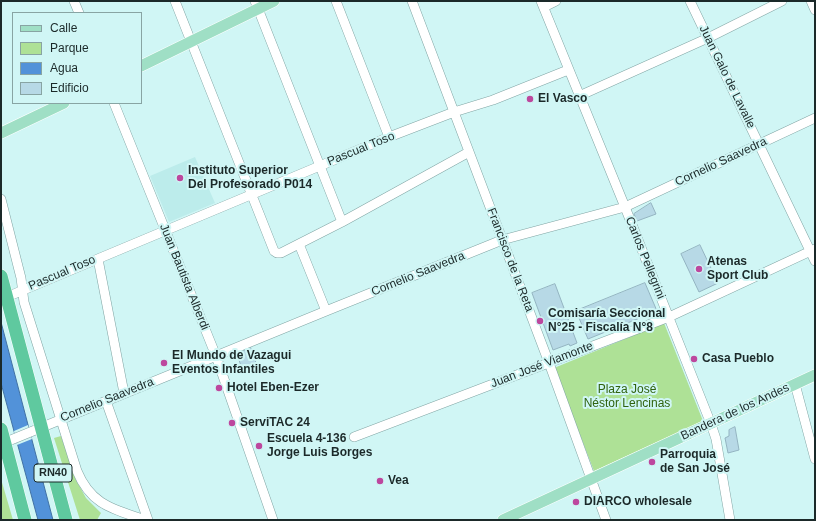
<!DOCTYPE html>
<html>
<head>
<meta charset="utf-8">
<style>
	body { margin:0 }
	#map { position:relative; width:816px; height:521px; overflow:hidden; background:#d0f6f5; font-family:Helvetica,sans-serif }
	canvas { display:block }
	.frame { position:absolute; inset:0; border:2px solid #1b2929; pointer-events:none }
	.legend { position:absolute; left:12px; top:12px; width:130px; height:92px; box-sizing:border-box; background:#d0f6f5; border:1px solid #88a4a3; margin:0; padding:5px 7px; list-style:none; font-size:12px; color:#1b2929 }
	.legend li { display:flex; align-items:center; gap:8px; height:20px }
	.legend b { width:20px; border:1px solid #88a4a3 }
</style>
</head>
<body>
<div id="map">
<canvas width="816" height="521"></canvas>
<div class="frame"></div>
<ul class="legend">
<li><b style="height:5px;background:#9fdfc5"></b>Calle</li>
<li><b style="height:11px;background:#aee196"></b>Parque</li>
<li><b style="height:11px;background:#5292d9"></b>Agua</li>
<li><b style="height:11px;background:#b7d9e6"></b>Edificio</li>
</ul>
</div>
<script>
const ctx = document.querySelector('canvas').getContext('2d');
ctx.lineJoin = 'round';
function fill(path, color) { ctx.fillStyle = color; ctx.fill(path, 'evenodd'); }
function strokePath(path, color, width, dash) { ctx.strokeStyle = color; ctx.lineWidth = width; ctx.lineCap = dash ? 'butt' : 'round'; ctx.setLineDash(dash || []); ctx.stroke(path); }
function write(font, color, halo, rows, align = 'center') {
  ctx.font = font + ' Helvetica,sans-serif'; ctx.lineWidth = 4; ctx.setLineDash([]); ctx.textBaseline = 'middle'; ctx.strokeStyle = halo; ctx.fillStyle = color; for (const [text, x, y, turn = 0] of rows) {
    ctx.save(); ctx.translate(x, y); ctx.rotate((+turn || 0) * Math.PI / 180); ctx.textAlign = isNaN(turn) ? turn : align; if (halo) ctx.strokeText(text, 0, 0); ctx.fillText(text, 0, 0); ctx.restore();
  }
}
fill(new Path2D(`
	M 195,157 L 215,203 L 169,222 L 150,176 Z`), '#bceceb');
fill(new Path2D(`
	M 664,323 L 703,421 L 594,471 L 554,368 Z
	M 61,436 L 76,480 L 86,498 L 101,513 L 97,520 L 80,520 L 54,438 Z
	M 1,479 L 13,520 L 1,520 Z`), '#aee196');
const water = new Path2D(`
	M 1,322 L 53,520 L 38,520 L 1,383 Z`);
fill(water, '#5292d9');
strokePath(water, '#4272a4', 1);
fill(new Path2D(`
	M 28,425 L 32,439 L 17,445 L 14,431 Z`), '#d0f6f5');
const building = new Path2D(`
	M 651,203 L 656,214 L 637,221 L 634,214 Z
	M 700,245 L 718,283 L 699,292 L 681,254 Z
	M 645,283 L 657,311 L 588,339 L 576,311 Z
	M 555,284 L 577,343 L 570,346 L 569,344 L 553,350 L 532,293 Z
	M 251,348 L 256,363 L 242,369 L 237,354 Z
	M 735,427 L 739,450 L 728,453 L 725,438 L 729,436 L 729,430 Z`);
fill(building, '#b7d9e6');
strokePath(building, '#94b4c1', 1);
const minor = new Path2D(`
	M 74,1 L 79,13
	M 175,1 L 274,251 L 277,253 L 281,253 L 342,222 L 469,152
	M 255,1 L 342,222
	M 336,1 L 389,137
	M 412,1 L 549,363 L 606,520
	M 541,1 L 625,207 L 711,424 L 716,439 L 730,520
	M 690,1 L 815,261
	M 811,1 L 815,10
	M 544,7 L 556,1
	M 579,96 L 708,38 L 782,1
	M 114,103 L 216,356 L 273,520
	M 1,199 L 21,278 L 24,302 L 77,471 C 91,505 113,509 145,520
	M 299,244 L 326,311
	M 98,259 L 124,393
	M 2,299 L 389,137 L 454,112 L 493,100 L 568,70
	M 795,384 L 815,459
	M 106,401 L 148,520
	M 354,437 L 669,317 L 815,249
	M 1,444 L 326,311 L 502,240 L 625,207 L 815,118`);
const major = new Path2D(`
	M 141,66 L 274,1
	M 1,133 L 64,103
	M 503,520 L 815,375`);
const highway = new Path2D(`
	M 1,276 L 66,520
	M 1,429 L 25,520`);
strokePath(minor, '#81a5a4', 10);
strokePath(major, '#fff', 12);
strokePath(highway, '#fff', 14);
strokePath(minor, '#fff', 9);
strokePath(major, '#9fdfc5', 11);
strokePath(highway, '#5fc99f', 13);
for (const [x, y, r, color] of [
	[530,99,4,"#bd479e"],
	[180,178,4,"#bd479e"],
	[699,269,4,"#bd479e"],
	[540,321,4,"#bd479e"],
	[694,359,4,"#bd479e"],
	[164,363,4,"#bd479e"],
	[219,388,4,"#bd479e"],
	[232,423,4,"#bd479e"],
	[259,446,4,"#bd479e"],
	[652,462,4,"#bd479e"],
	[380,481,4,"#bd479e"],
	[576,502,4,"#bd479e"]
]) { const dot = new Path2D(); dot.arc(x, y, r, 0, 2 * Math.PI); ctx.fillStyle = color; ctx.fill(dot); strokePath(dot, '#d0f6f5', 1.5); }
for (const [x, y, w] of [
	[53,473,38]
]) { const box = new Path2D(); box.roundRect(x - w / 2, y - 9, w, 18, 3); ctx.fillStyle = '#d0f6f5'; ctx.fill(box); strokePath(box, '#1b2929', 1); }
write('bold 11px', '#1b2929', null, [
	["RN40",53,473]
]);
write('12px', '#1b2929', '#d0f6f5', [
	["Juan Galo de Lavalle",727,77,64],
	["Pascual Toso",361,149,-22],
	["Cornelio Saavedra",721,162,-25],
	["Carlos Pellegrini",645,258,68],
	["Francisco de la Reta",510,260,69],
	["Pascual Toso",62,273,-23],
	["Cornelio Saavedra",418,274,-22],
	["Juan Bautista Alberdi",184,277,68],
	["Juan José Viamonte",542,365,-21],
	["Cornelio Saavedra",107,400,-22],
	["Bandera de los Andes",735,412,-25]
]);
write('bold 12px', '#1b2929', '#d0f6f5', [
	["El Vasco",538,99],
	["Instituto Superior",188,171],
	["Del Profesorado P014",188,185],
	["Atenas",707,262],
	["Sport Club",707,276],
	["Comisaría Seccional",548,314],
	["N°25 - Fiscalía N°8",548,328],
	["El Mundo de Vazagui",172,356],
	["Eventos Infantiles",172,370],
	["Casa Pueblo",702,359],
	["Hotel Eben-Ezer",227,388],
	["ServiTAC 24",240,423],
	["Escuela 4-136",267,439],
	["Jorge Luis Borges",267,453],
	["Parroquia",660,455],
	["de San José",660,469],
	["Vea",388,481],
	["DIARCO wholesale",584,502]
], 'left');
write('12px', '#31630f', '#d0f6f5', [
	["Plaza José",627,390],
	["Néstor Lencinas",627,404]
]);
</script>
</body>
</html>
